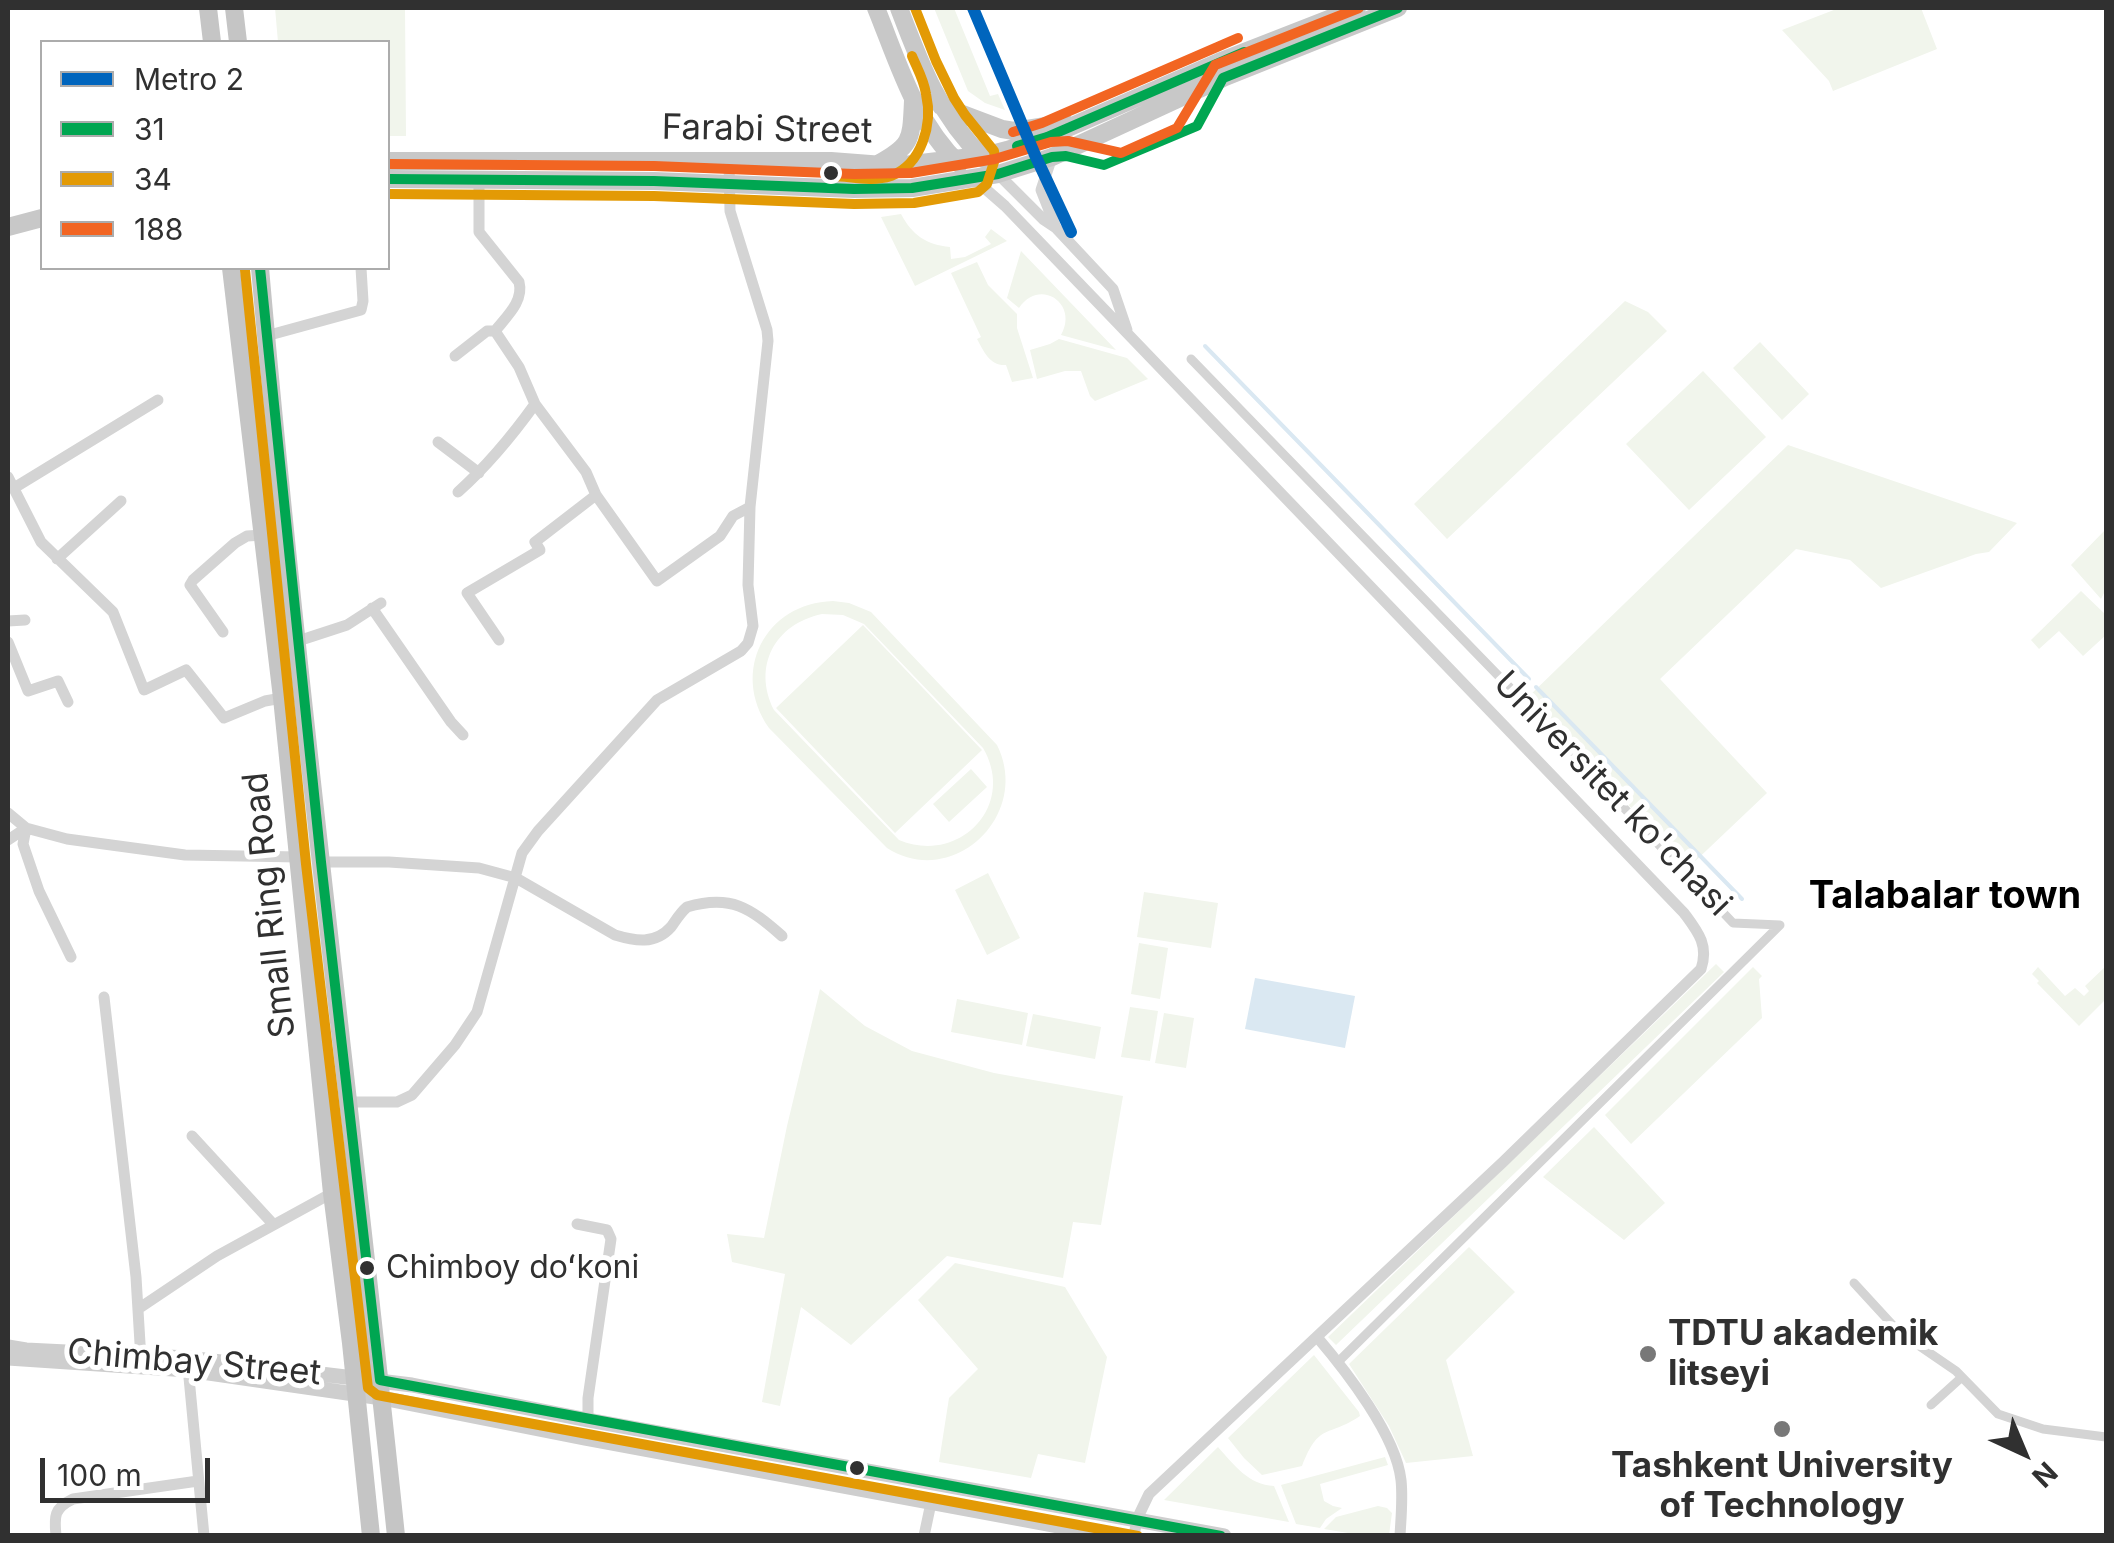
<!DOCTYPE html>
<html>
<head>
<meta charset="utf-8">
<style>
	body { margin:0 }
	#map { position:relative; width:2114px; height:1543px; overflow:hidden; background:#fff; font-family:Inter,sans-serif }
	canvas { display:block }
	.frame { position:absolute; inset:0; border:10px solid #303030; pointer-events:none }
	.legend { position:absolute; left:40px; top:40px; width:350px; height:230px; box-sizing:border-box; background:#fff; border:2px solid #acacac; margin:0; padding:12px 18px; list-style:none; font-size:30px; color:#303030 }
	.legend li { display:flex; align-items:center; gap:20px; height:50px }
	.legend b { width:50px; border:2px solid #acacac }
	.north { position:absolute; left:1974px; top:1403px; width:100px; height:100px; -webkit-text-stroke:8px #fff; paint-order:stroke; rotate:136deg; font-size:28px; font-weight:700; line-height:40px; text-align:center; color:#303030 }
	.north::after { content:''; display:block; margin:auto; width:35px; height:45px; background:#303030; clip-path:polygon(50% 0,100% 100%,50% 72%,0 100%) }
	.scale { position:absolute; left:40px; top:1458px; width:170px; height:45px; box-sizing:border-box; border:5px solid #303030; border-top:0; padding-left:12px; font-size:30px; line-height:35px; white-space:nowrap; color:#303030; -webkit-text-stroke:8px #fff; paint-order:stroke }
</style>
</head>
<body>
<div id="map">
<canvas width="2114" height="1543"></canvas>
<div class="frame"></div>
<ul class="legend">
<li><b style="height:12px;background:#0065bd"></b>Metro 2</li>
<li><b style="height:12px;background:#00a651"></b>31</li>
<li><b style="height:12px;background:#e39a05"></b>34</li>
<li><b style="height:12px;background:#f26522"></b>188</li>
</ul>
<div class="north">N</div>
<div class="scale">100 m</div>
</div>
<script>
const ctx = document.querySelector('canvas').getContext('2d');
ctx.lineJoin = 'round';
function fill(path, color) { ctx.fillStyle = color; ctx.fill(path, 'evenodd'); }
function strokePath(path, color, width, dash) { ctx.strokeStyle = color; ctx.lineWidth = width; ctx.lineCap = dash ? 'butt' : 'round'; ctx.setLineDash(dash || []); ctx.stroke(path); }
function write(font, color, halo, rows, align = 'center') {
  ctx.font = font + ' Inter,sans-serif'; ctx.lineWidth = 10; ctx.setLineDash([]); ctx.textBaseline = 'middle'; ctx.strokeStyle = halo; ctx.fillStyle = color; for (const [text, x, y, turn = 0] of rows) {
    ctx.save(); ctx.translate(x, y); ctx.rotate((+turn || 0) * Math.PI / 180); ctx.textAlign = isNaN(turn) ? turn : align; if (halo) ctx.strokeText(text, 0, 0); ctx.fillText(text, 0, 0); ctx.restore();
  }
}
fill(new Path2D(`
	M 275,8 L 405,8 L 406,136 L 388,136 L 388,42 L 278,42 Z
	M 934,8 L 954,8 L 990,96 L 998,94 L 1005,110 L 985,103 L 968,91 Z
	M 1839,8 L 1858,8 L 1859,10 L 1865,8 L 1921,8 L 1937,49 L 1833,91 L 1829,81 L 1782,30 Z
	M 901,214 C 912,235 927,245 950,247 L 951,259 L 965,257 L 991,244 L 985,237 L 991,229 L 1007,241 L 915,286 L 881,217 Z
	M 1021,251 L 1116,350 L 1061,335 C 1079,304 1040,277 1019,308 L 1007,298 Z
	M 977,262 L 988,285 L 1017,314 L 1017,328 L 1033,378 L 1012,382 L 1006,365 C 990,366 984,352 977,339 L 981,337 L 951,273 Z
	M 241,268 L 249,268 L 330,1021 L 322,1022 Z
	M 1625,301 L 1648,312 L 1667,331 L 1447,539 L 1414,504 Z
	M 1059,339 L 1127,358 L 1148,379 L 1095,401 L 1090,396 L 1081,371 L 1065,371 L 1037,379 L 1030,350 L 1050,344 Z
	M 1760,342 L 1809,394 L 1782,420 L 1733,368 Z
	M 1703,371 L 1766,437 L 1689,510 L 1626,444 Z
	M 1788,445 L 2017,523 L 1989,552 L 1976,554 L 1881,588 L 1850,560 L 1796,549 L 1660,679 L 1767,793 L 1688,868 L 1527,698 Z
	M 2106,529 L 2106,589 L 2101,599 L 2071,565 Z
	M 2081,591 L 2106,615 L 2106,635 L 2083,656 L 2059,631 L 2039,649 L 2031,640 Z
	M 833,601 L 849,603 L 871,612 L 997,745 C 1032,815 953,890 887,848 L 769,728 C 730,672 765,603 833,601 ZM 822,614 L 843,615 L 864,624 L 983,748 C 1017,806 959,865 899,840 L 774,710 C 752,666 775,624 822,614 Z
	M 863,625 L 982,750 L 895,833 L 776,708 Z
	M 971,769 L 987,787 L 949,822 L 933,804 Z
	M 988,873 L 1020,938 L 987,955 L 955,890 Z
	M 1144,892 L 1218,903 L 1211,948 L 1137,937 Z
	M 1139,943 L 1168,948 L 1160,999 L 1131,994 Z
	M 1716,964 L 1724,972 L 1336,1345 L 1328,1337 Z
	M 2106,966 L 2106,999 L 2079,1026 L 2037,983 L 2039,981 L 2032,974 L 2038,967 L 2065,996 L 2075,988 L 2084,996 L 2089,991 L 2085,986 Z
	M 1753,967 L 1762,976 L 1759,979 L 1762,1018 L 1631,1144 L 1605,1115 Z
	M 820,989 L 865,1026 L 912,1051 L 994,1073 L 1123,1096 L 1101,1225 L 1073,1222 L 1063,1278 L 947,1256 L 851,1345 L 801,1307 L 780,1406 L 762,1402 L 785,1274 L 732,1262 L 727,1234 L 764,1238 L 787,1126 Z
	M 957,999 L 1028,1013 L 1022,1045 L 951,1032 Z
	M 1130,1007 L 1158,1011 L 1150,1061 L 1121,1057 Z
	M 1164,1013 L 1194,1018 L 1186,1068 L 1155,1063 Z
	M 1033,1014 L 1101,1027 L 1095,1059 L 1026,1046 Z
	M 335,1047 L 370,1367 L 363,1368 L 327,1048 Z
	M 1594,1127 L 1665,1203 L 1624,1240 L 1543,1177 Z
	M 1469,1247 L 1515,1292 L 1446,1360 L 1473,1456 L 1406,1463 L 1389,1426 L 1349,1364 Z
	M 955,1263 L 1065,1287 L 1107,1357 L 1085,1463 L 1038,1454 L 1031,1478 L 939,1462 L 949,1398 L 978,1369 L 918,1300 Z
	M 1314,1355 L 1359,1412 L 1360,1416 C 1327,1438 1319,1422 1302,1466 L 1262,1475 L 1244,1458 L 1228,1438 Z
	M 1218,1447 C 1234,1465 1249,1485 1274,1486 L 1289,1522 L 1164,1500 Z
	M 1385,1457 L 1388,1465 L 1320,1484 L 1324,1501 L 1333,1506 L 1342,1508 L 1326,1519 L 1320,1528 L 1296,1524 L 1281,1485 Z
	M 1378,1506 L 1387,1508 L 1392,1513 L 1389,1535 L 1360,1535 L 1324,1529 L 1336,1517 Z`), '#f1f5ec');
fill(new Path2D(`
	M 1255,978 L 1355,996 L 1345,1048 L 1245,1029 Z`), '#dae8f2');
strokePath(new Path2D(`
	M 1205,346 L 1529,679
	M 1536,687 L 1742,899`), '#dae8f2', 4);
strokePath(new Path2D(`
	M 1191,359 L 1518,696 L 1733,923 L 1780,925 L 1338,1362
	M 1854,1283 L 1899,1332 L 1956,1371 L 1998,1414 L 2043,1429 L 2106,1437
	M 1931,1405 L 1962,1377`), '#d4d4d4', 9);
strokePath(new Path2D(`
	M 1052,157 L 1041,190 L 1056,228
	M 998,174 L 1044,220 L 1056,228 L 1113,289 L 1127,330
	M 973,178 L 1005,206 L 1684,913 C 1698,932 1709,945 1701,969 L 1503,1162 L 1149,1494 L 1137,1519 L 1134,1536
	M 495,331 L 519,367 L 535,404 L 586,472 L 596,495 L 657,581 L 720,536 L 733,516 L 750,507
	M 266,336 L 361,310 L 363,301 L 361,268
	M 455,356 L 487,331 L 495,331 C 507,316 524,301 519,282 L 479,232 L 479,179
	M 438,442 L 479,473
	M 8,477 L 41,542 L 113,612 L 144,690 L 186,670 L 224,718 L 265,701 L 282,698
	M 14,488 L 158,400
	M 458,492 C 487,466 512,436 535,404
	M 57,559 L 121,501
	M 372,608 L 451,722 L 463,735
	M 8,621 L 25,620
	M 223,632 L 190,585 L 193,580 L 235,543 L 247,536 L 263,535
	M 499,640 L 467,593 L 540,550 L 535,542 L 596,495
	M 298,641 L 347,625 L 381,603
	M 8,642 L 28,691 L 58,681 L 68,702
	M 8,813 L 26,828 L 67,839 L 185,855 L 299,857
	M 26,828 L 23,844 L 39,891 L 71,957
	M 8,840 L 26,828
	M 321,862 L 389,862 L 479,868 L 516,878 L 615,935 C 635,941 655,945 671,927 C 676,920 680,913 687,907 C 731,894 750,908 782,936
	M 104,997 L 136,1277 L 141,1360
	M 350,1102 L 397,1102 L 412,1095 L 455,1045 L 477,1012 L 522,853 L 538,831 L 657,700 L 741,651 L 748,643 L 753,626 L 748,585 L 750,507 L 768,341 L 767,330 L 730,211 L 729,161
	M 192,1136 L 273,1224
	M 577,1224 L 607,1230 L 611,1239 L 588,1398 L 588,1420
	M 138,1309 L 217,1256 L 332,1193
	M 1317,1337 C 1346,1371 1396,1435 1401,1480 C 1403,1498 1401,1517 1400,1536
	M 188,1367 L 204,1536
	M 56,1536 C 54,1516 54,1508 73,1499 L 198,1481
	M 924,1536 L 931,1503`), '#d4d4d4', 11);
strokePath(new Path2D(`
	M 8,1347 L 26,1350 L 188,1358 L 412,1385 L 588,1420 L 1224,1536
	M 8,1358 L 188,1370 L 382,1398 L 584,1438 L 1112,1536`), '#cecece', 15);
strokePath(new Path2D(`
	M 876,8 C 898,62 915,122 959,164
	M 899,8 C 921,66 939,115 984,159
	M 941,106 L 1002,129 L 1014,131 L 1065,123
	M 388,161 L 831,161 L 896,166 L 988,155 L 1007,150 L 1047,137 L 1219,62 L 1357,8
	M 878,164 C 913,145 911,139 913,101
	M 388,179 L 654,181 L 854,189 L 912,188 L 998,174 L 1052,157 L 1223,78 L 1398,8
	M 8,227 L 42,218`), '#c8c8c8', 18);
strokePath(new Path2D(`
	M 208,8 L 212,42
	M 234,8 L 238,42
	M 231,268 L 282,698 L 332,1193 L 351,1343 L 371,1536
	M 260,268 C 297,691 352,1113 396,1536`), '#c5c5c5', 18);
strokePath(new Path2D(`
	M 1017,146 L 1047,137 L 1244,52
	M 388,179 L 654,181 L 854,189 L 912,188 L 998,174 L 1052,157 L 1066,156 L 1104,165 L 1197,126 L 1223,78 L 1398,8
	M 260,268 L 321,862 L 380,1380 L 1221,1536`), '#00a651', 10);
strokePath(new Path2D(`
	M 835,176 C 853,177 873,182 891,176 C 922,164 933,124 926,94 C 924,80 917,68 912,56
	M 388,194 L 654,196 L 854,204 L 914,203 L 978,192 L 987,184 L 995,159 L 994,151 L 965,115 L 954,98 L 936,61 L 915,8
	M 245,270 L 306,864 L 368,1388 L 377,1395 L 1138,1536`), '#e39a05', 10);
strokePath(new Path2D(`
	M 1013,132 L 1042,123 L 1238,38
	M 388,164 L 654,166 L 854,174 L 911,173 L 995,159 L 1051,142 L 1068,141 L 1121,153 L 1177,128 L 1215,65 L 1359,8`), '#f26522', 10);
strokePath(new Path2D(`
	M 973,8 L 1035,155 L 1071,232`), '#0065bd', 12);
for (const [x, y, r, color] of [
	[831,173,9,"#303030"],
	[367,1268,9,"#303030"],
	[1648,1354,10,"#787878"],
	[1782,1429,10,"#787878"],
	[857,1468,9,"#303030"]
]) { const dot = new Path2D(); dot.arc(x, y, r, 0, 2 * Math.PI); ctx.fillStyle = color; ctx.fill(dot); strokePath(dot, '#fff', 4); }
write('32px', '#303030', '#fff', [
	["Chimboy doʻkoni",386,1268]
], 'left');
write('35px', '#303030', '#fff', [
	["Farabi Street",767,130,1],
	["Universitet ko'chasi",1612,794,46],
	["Small Ring Road",270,905,-96],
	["Chimbay Street",194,1363,5]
]);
write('bold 35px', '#303030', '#fff', [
	["TDTU akademik",1668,1334],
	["litseyi",1668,1374],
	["Tashkent University",1782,1466,"center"],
	["of Technology",1782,1506,"center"]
], 'left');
write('bold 38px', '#000', '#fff', [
	["Talabalar town",1945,897]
]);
</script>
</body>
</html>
